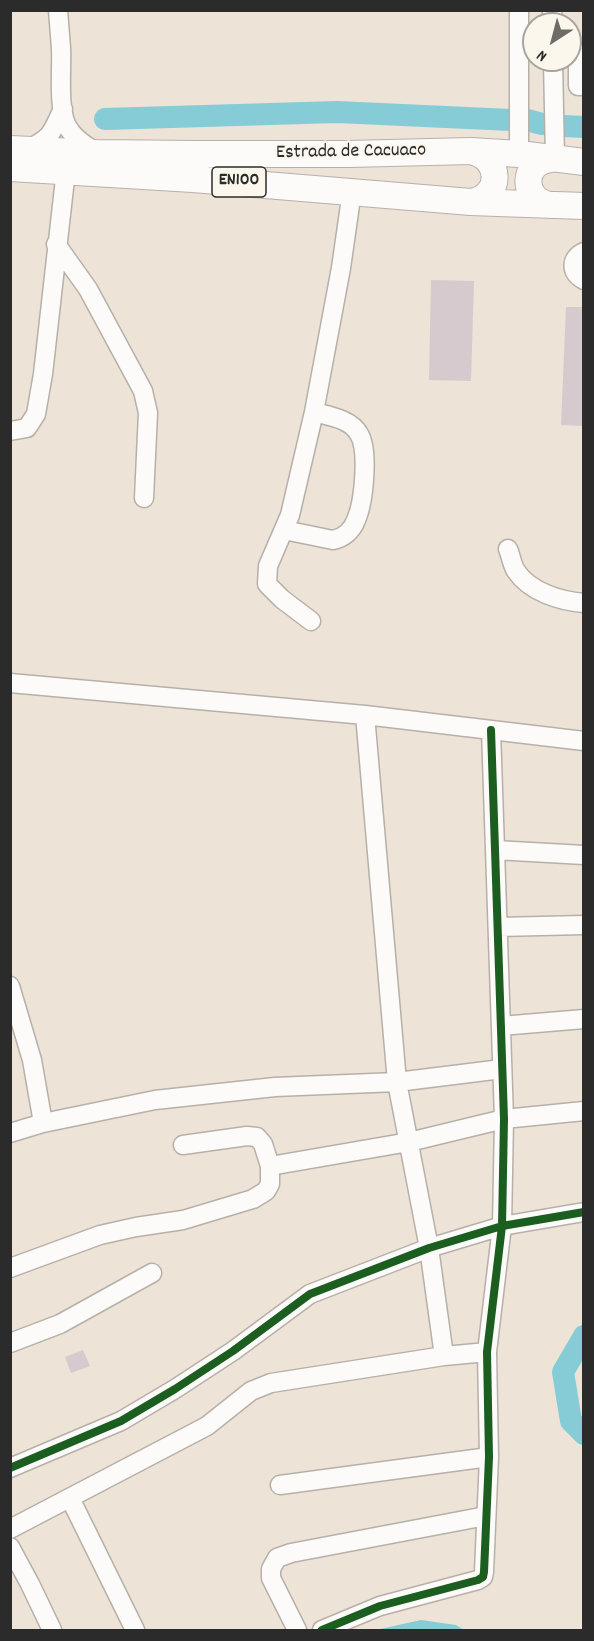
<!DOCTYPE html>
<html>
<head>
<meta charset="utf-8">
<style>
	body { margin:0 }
	#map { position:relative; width:594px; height:1641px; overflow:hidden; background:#ede3d7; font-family:Dekko,sans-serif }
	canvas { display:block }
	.frame { position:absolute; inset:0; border:12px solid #2b2b2b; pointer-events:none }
	.north { position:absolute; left:522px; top:12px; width:60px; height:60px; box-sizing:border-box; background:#fbf7ec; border:2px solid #a8a59f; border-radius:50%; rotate:216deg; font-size:16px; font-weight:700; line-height:24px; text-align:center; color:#2b2b2b }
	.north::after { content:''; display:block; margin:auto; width:21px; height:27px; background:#6f6b67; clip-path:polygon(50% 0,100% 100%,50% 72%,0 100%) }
</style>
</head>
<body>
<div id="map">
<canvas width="594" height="1641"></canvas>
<div class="frame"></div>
<div class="north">N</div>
</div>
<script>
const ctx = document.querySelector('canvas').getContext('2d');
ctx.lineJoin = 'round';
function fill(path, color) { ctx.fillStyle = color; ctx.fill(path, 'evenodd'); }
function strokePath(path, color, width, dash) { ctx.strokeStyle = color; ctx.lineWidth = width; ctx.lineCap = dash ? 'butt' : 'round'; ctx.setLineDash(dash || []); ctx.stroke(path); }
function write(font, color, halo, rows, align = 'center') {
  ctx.font = font + ' Dekko,sans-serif'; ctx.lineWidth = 4.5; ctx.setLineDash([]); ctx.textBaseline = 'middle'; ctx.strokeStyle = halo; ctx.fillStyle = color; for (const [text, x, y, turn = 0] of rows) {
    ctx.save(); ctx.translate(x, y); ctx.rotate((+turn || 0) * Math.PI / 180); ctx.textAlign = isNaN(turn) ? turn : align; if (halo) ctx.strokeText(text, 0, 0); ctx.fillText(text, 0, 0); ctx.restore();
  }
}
fill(new Path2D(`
	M 421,1620 L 456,1625 L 464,1630 L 376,1630 Z`), '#85ccd6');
strokePath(new Path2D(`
	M 105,119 L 337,112 L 511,120
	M 527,120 L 542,124
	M 564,126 L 584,127
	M 584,1336 L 563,1372 L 571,1421 L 584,1434`), '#85ccd6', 22);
fill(new Path2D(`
	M 431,280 L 474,281 L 471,381 L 429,380 Z
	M 566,307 L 584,307 L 584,426 L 561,425 Z
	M 83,1350 L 90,1366 L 71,1373 L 65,1357 Z`), '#d7cace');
const minor = new Path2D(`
	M 58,10 C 59,23 60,36 61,48 C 62,69 58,105 66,124 C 72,137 85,145 97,153
	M 552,10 L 553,24
	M 584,54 L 578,54 L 578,86 L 584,86
	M 553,60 L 555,159
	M 28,149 C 53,137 51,133 63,109
	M 519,154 L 519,10
	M 56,244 L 88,289 L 143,391 L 148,413 L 144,498
	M 584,252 C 570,258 570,273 584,280
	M 10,431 L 27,428 L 36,414 L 43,374 L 66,170
	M 284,530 L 333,540 C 343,538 352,531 356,520 C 364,502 369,450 359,434 C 351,419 329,416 314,412
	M 508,549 C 511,556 512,565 516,571 C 530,592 560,601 584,603
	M 311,621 L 282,599 L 267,584 L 268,566 L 290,515 L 314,412 L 341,268 L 352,191
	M 10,683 L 365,715 L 584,741
	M 365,715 L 397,1082 L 429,1248 L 444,1356
	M 495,850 L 584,855
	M 498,927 L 584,925
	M 10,986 L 32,1060 L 43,1123
	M 501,1026 L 584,1019
	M 10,1133 L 43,1123 L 155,1100 L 275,1087 L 397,1082 L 502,1069
	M 270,1166 L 409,1142 L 504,1119 L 584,1111
	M 10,1268 L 100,1235 L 136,1227 L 183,1220 L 253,1199 L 266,1191 L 270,1184 L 270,1166 L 263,1144 L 257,1137 L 247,1136 L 183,1145
	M 10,1343 L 60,1324 L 152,1273
	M 10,1468 L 121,1421 L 175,1389 L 233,1351 L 310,1294 L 429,1248 L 502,1226 L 584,1212
	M 280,1485 L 489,1457
	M 70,1498 L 135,1630
	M 10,1529 L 207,1426 L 251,1391 L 271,1383 L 444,1356 L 487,1352
	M 10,1547 L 30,1584 L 52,1630
	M 297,1630 L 271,1578 L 271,1569 L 277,1558 L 291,1553 L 486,1516
	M 322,1630 L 380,1606 L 478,1580 L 483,1577 L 484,1572 L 489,1457 L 487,1352 L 502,1226 L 504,1119 L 491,730`);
const highway = new Path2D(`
	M 10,149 L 97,153 L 197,154 L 348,154 L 471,151 L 519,154 L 584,162
	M 10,168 L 193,179 L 471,202 C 503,196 502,158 471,151
	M 470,202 L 584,206
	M 550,205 C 521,200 521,162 551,159`);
strokePath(minor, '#b7b0a9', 21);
strokePath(highway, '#b7b0a9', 28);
strokePath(minor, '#fcfbf9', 18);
strokePath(highway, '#fcfbf9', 26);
strokePath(new Path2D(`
	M 10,1468 L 121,1421 L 175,1389 L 233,1351 L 310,1294 L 429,1248 L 502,1226 L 584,1212
	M 322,1630 L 380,1606 L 478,1580 L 483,1577 L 484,1572 L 489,1457 L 487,1352 L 502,1226 L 504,1119 L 491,730`), '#1b5e20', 8);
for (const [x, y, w] of [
	[239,182,54]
]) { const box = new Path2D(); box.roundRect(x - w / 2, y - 15, w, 30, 4.5); ctx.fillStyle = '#fbf7ec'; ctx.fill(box); strokePath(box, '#2b2b2b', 1.5); }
write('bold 18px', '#2b2b2b', null, [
	["EN100",239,182]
]);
write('20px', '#2b2b2b', '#fbf7ec', [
	["Estrada de Cacuaco",351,153,-1]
]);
</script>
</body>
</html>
